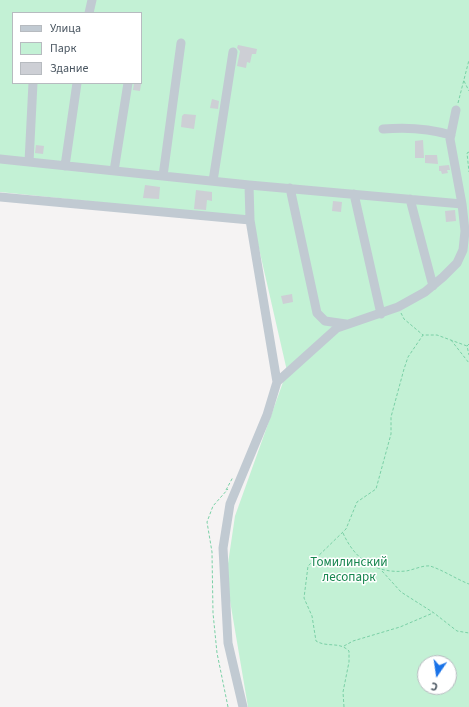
<!DOCTYPE html>
<html>
<head>
<meta charset="utf-8">
<style>
	body { margin:0 }
	#map { position:relative; width:469px; height:707px; overflow:hidden; background:#f5f3f3; font-family:"Source Sans 3",sans-serif }
	canvas { display:block }
	.legend { position:absolute; left:12px; top:12px; width:130px; height:72px; box-sizing:border-box; background:#fff; border:1px solid #b7bbc0; margin:0; padding:5px 7px; list-style:none; font-size:12px; color:#4a5661 }
	.legend li { display:flex; align-items:center; gap:8px; height:20px }
	.legend b { width:20px; border:1px solid #b7bbc0 }
	.north { position:absolute; left:417px; top:655px; width:40px; height:40px; box-sizing:border-box; background:#fff; border:1px solid #b7bbc0; border-radius:50%; rotate:193deg; font-size:11px; font-weight:700; line-height:16px; text-align:center; color:#4a5661 }
	.north::after { content:''; display:block; margin:auto; width:14px; height:18px; background:#1a73e8; clip-path:polygon(50% 0,100% 100%,50% 72%,0 100%) }
</style>
</head>
<body>
<div id="map">
<canvas width="469" height="707"></canvas>
<ul class="legend">
<li><b style="height:5px;background:#c1cad2"></b>Улица</li>
<li><b style="height:11px;background:#c3f1d5"></b>Парк</li>
<li><b style="height:11px;background:#cdcfd5"></b>Здание</li>
</ul>
<div class="north">С</div>
</div>
<script>
const ctx = document.querySelector('canvas').getContext('2d');
ctx.lineJoin = 'round';
function fill(path, color) { ctx.fillStyle = color; ctx.fill(path, 'evenodd'); }
function strokePath(path, color, width, dash) { ctx.strokeStyle = color; ctx.lineWidth = width; ctx.lineCap = dash ? 'butt' : 'round'; ctx.setLineDash(dash || []); ctx.stroke(path); }
function write(font, color, halo, rows, align = 'center') {
  ctx.font = font + ' "Source Sans 3",sans-serif'; ctx.lineWidth = 3; ctx.setLineDash([]); ctx.textBaseline = 'middle'; ctx.strokeStyle = halo; ctx.fillStyle = color; for (const [text, x, y, turn = 0] of rows) {
    ctx.save(); ctx.translate(x, y); ctx.rotate((+turn || 0) * Math.PI / 180); ctx.textAlign = isNaN(turn) ? turn : align; if (halo) ctx.strokeText(text, 0, 0); ctx.fillText(text, 0, 0); ctx.restore();
  }
}
fill(new Path2D(`
	M 0,0 L 469,0 L 469,707 L 248,707 L 226,577 L 235,516 L 287,371 L 252,218 L 0,192 ZM 13,13 L 141,13 L 141,83 L 13,83 ZM 425,663 L 449,663 L 449,687 L 425,687 Z`), '#c3f1d5');
fill(new Path2D(`
	M 238,45 L 257,49 L 256,54 L 252,54 L 250,63 L 247,62 L 246,68 L 237,66 L 240,51 L 237,48 Z
	M 134,83 L 141,84 L 140,91 L 133,90 Z
	M 212,99 L 219,101 L 218,109 L 210,108 Z
	M 184,114 L 196,115 L 194,129 L 181,127 L 182,116 Z
	M 423,140 L 424,158 L 415,158 L 415,141 Z
	M 36,145 L 44,146 L 43,154 L 35,153 Z
	M 425,155 L 437,155 L 438,164 L 425,163 Z
	M 449,165 L 450,170 L 447,170 L 448,173 L 442,174 L 441,171 L 439,171 L 439,166 Z
	M 145,185 L 160,187 L 159,199 L 143,198 Z
	M 196,190 L 212,192 L 212,201 L 207,200 L 206,210 L 194,209 Z
	M 333,201 L 342,202 L 341,212 L 332,211 Z
	M 455,210 L 456,221 L 446,222 L 445,211 Z
	M 292,294 L 293,302 L 283,304 L 281,296 Z`), '#cdcfd5');
strokePath(new Path2D(`
	M 464,81 L 469,91
	M 458,103 L 469,60
	M 469,152 L 467,153 L 469,172
	M 401,313 L 404,319 L 423,335
	M 451,340 L 469,363
	M 469,344 L 467,346 L 469,355
	M 226,490 L 233,477
	M 343,533 C 355,560 376,574 406,571 C 413,570 423,565 430,566 C 443,570 456,579 469,584
	M 382,571 L 401,592 L 434,613 L 457,631 L 469,633
	M 344,646 L 353,641 L 400,627 L 433,613
	M 228,707 L 217,653 L 213,613 L 212,552 L 207,522 L 213,506 L 228,489
	M 344,707 L 343,692 L 349,662 L 349,651 C 339,641 328,648 316,641 L 312,616 L 304,598 L 308,566 L 346,529 L 357,502 L 376,489 L 391,434 L 391,417 L 404,369 L 408,357 L 423,335 L 437,335 L 467,346`), '#7ad0a6', 1, [3, 2]);
strokePath(new Path2D(`
	M 89,13 L 92,0
	M 383,129 C 406,127 428,128 451,135
	M 0,159 L 249,185 L 462,204
	M 29,162 L 33,83
	M 65,166 L 77,83
	M 114,171 L 128,83
	M 163,176 L 181,43
	M 213,181 L 233,52
	M 290,188 L 317,313 L 325,321 L 346,324
	M 354,194 L 381,314
	M 0,197 L 250,220
	M 410,199 L 433,286
	M 277,382 L 337,328 L 398,307 L 425,292 L 443,277 L 457,263 L 463,250 L 465,231 L 462,204 L 450,139 L 456,110
	M 243,707 L 228,643 L 223,548 L 230,504 L 267,415 L 277,382 L 250,220 L 249,185`), '#c1cad2', 9);
write('13px', '#17864f', '#fff', [
	["Томилинский",349,563],
	["лесопарк",349,578]
]);
</script>
</body>
</html>
